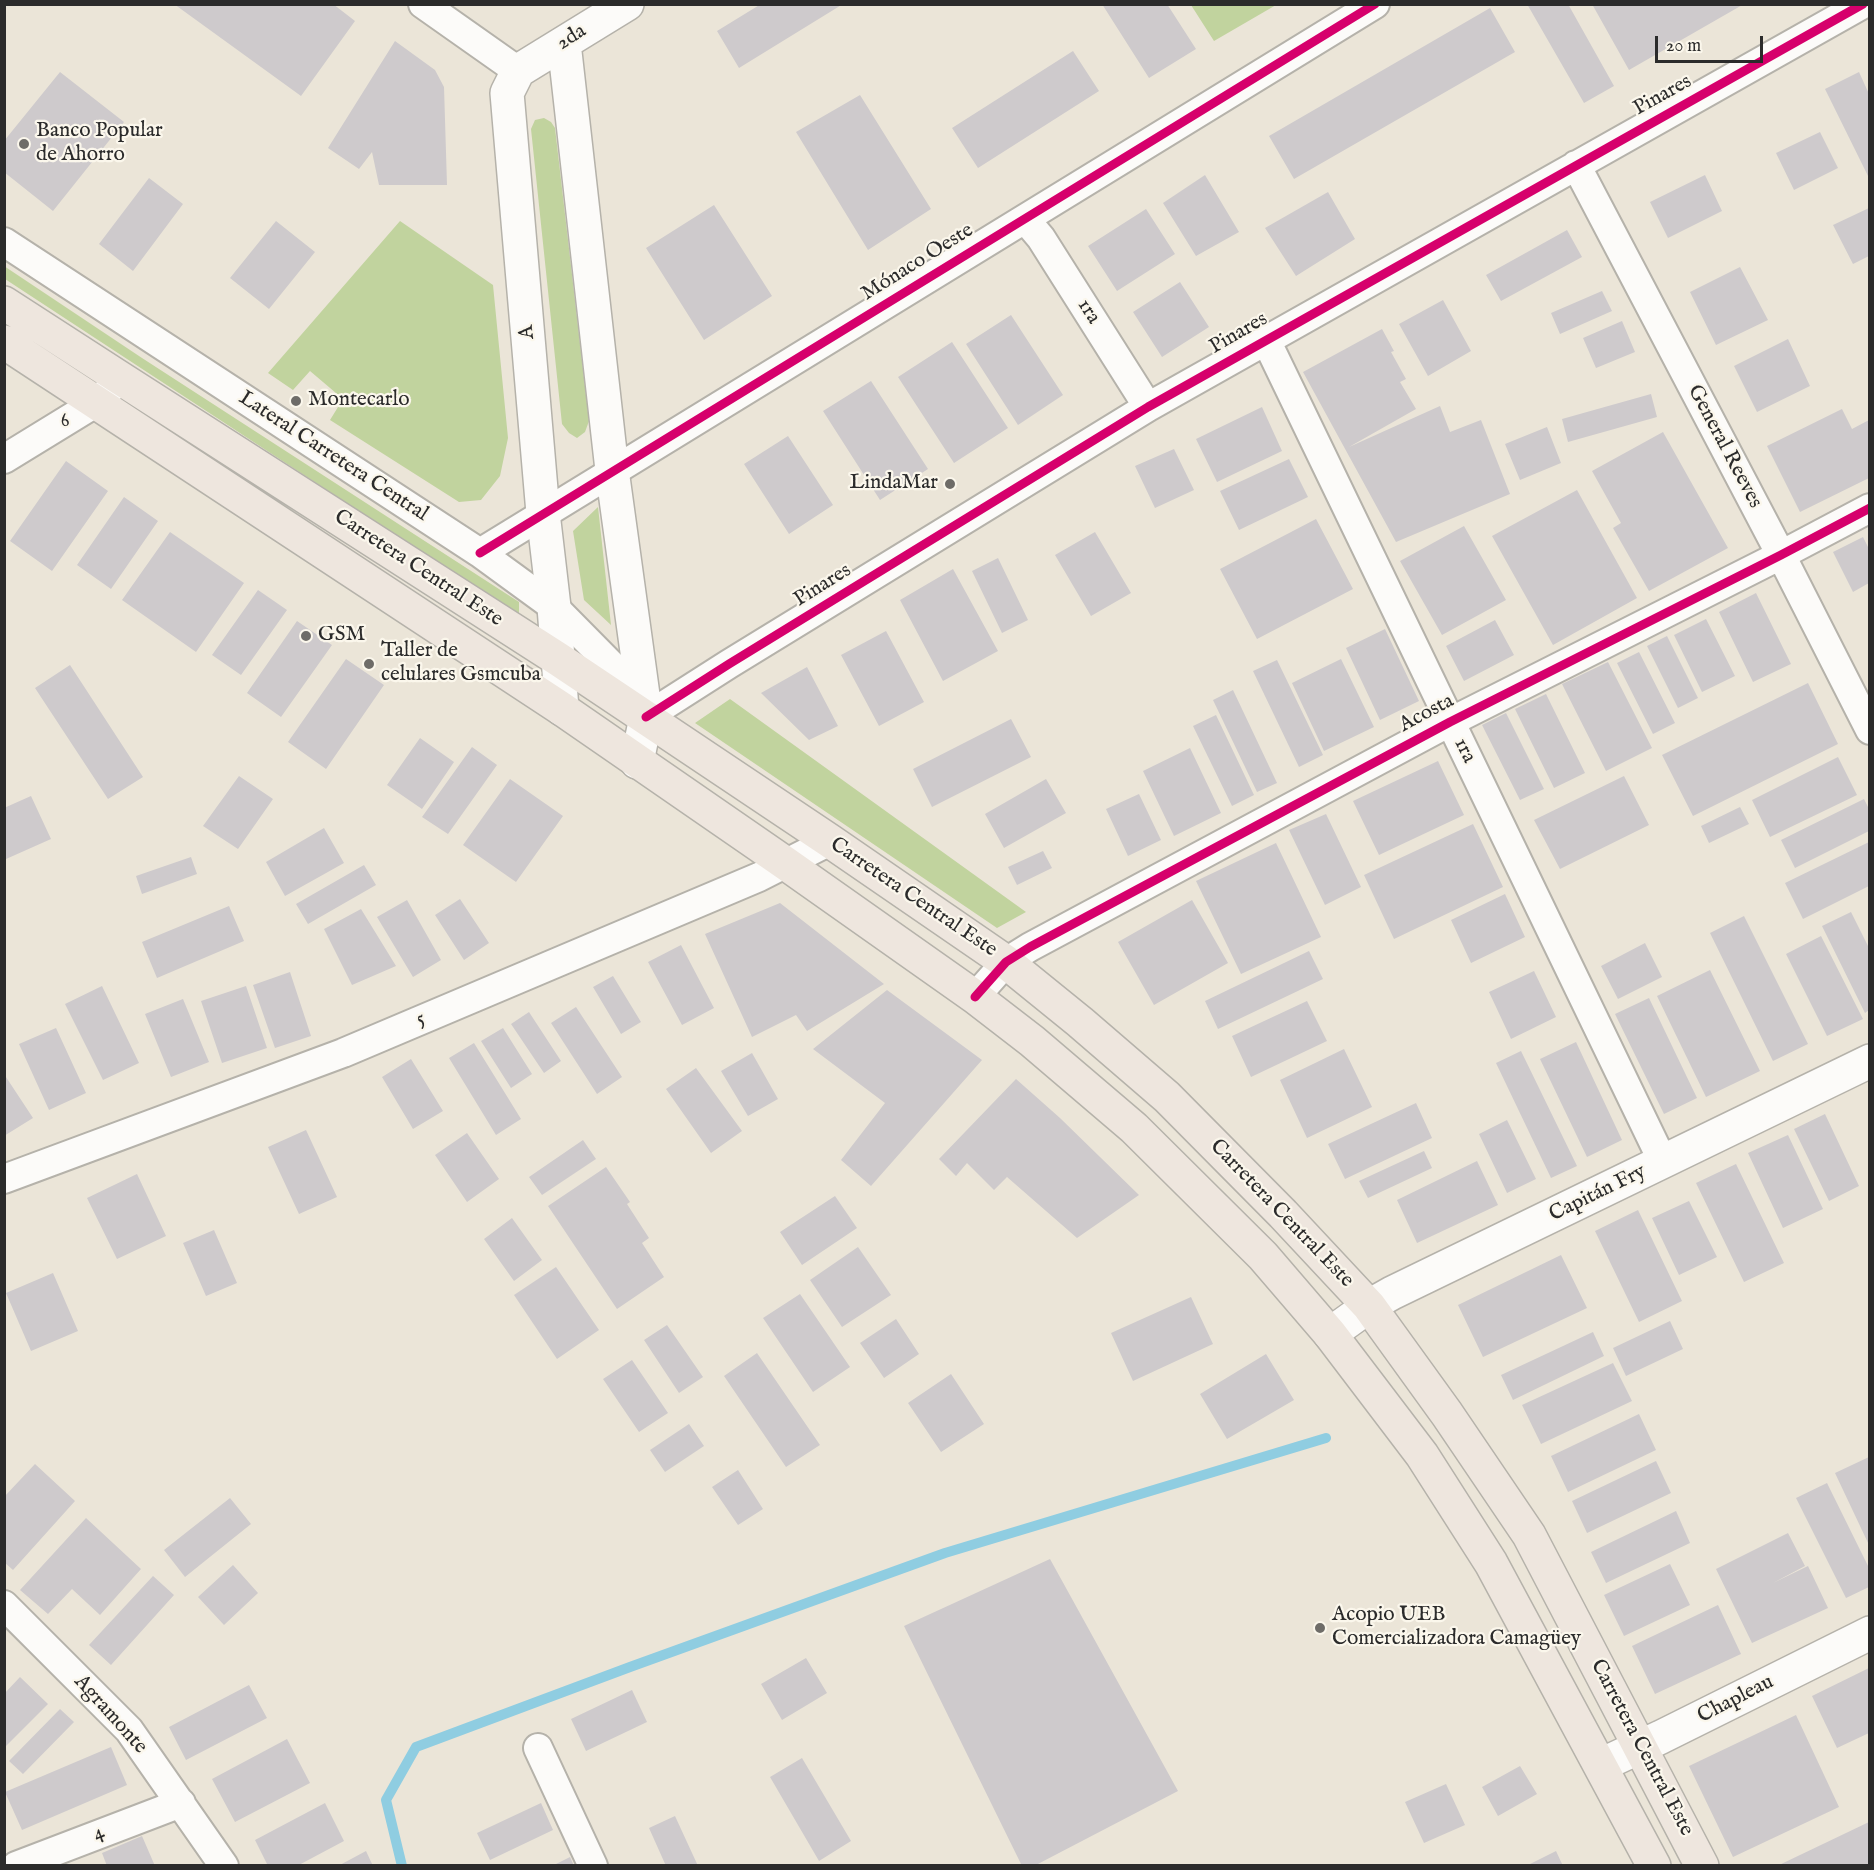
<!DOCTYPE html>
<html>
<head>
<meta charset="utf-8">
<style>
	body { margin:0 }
	#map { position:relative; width:1874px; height:1870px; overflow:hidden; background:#ebe5d8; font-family:"IM FELL English",serif }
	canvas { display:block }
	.frame { position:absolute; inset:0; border:6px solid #2b2b2b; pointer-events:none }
	.scale { position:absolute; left:1655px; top:36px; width:108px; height:27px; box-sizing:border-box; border:3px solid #2b2b2b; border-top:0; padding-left:8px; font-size:18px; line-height:21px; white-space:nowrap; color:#2b2b2b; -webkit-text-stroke:4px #fbf7ec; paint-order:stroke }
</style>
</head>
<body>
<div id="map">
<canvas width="1874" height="1870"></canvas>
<div class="frame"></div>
<div class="scale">20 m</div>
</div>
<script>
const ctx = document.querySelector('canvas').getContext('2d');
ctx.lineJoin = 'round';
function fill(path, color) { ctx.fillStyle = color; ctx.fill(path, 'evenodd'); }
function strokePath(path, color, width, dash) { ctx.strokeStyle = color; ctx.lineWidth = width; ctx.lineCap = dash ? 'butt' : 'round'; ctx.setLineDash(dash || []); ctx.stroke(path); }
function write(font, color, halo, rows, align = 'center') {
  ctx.font = font + ' "IM FELL English",serif'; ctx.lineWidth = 4.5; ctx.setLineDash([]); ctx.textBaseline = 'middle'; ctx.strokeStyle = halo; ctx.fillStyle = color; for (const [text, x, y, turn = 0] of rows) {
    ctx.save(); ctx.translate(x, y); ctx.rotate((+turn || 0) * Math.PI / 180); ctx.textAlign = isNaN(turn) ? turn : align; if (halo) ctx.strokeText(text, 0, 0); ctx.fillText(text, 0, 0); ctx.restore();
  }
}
fill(new Path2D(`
	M 1191,5 L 1276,5 L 1214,41 Z
	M 544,118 L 551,122 L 555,128 L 589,421 L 585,432 L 577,438 L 569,433 L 562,424 L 531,129 L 535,120 Z
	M 400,221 L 493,285 L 508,438 L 500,476 L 481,500 L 459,502 L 330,420 L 343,399 L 310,371 L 293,390 L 268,373 Z
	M 4,266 L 142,358 L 519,602 L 519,616 L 5,279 Z
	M 598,507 L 611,625 L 584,600 L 573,531 Z
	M 730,699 L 1026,912 L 997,928 L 695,723 Z`), '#c1d39e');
strokePath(new Path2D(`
	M 402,1866 L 386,1800 L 416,1747 L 630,1667 L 945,1553 L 1326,1438`), '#8fcde1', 10);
fill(new Path2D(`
	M 174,4 L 333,4 L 355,21 L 301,96 Z
	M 761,4 L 843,4 L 739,68 L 717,31 Z
	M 1102,4 L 1167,4 L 1196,49 L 1149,78 Z
	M 1527,4 L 1568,4 L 1614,86 L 1584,103 Z
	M 1592,4 L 1643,5 L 1744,4 L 1629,70 Z
	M 1490,8 L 1515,52 L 1294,179 L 1269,136 Z
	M 395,41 L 435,70 L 444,87 L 447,185 L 379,185 L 372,152 L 359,169 L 328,148 Z
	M 1073,51 L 1099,91 L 978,168 L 952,128 Z
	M 60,72 L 124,122 L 53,211 L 4,172 L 4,141 Z
	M 1859,72 L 1869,94 L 1869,178 L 1825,89 Z
	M 860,95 L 931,209 L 868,250 L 796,132 Z
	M 1820,132 L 1838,168 L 1794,190 L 1776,153 Z
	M 1205,175 L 1239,232 L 1196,256 L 1163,203 Z
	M 1705,175 L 1722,211 L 1668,238 L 1650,202 Z
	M 149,178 L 183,204 L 133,271 L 99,244 Z
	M 1328,192 L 1355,239 L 1296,276 L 1265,228 Z
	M 714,205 L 772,296 L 704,340 L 646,248 Z
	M 1869,208 L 1869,256 L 1853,264 L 1833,225 Z
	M 1146,209 L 1175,254 L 1117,291 L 1088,246 Z
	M 276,221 L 315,252 L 269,309 L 230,278 Z
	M 1567,230 L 1582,257 L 1501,301 L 1486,275 Z
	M 1740,267 L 1768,320 L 1716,345 L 1690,292 Z
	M 1180,282 L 1209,327 L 1162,357 L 1133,312 Z
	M 1602,291 L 1612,311 L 1560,334 L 1551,313 Z
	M 1443,300 L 1471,351 L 1428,376 L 1399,324 Z
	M 1011,315 L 1063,395 L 1018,425 L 966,344 Z
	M 1622,321 L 1635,352 L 1596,368 L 1583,338 Z
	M 1382,329 L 1394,351 L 1391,352 L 1406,379 L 1400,382 L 1416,409 L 1349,447 L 1440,406 L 1450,432 L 1481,420 L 1510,494 L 1396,542 L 1303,372 Z
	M 1788,339 L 1810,386 L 1757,412 L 1734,366 Z
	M 952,342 L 1008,428 L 954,463 L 898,377 Z
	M 871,381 L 928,469 L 880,500 L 823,411 Z
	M 1651,394 L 1657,417 L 1568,442 L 1562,419 Z
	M 1262,407 L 1282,451 L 1217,482 L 1196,439 Z
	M 1842,409 L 1852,429 L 1869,420 L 1869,478 L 1800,512 L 1767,446 Z
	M 1547,427 L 1561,463 L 1520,480 L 1505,444 Z
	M 1663,432 L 1728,548 L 1649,591 L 1613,528 L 1621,523 L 1592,471 Z
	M 788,436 L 833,505 L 789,534 L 744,464 Z
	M 1174,449 L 1194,490 L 1155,508 L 1135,466 Z
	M 1289,459 L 1308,497 L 1239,530 L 1220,491 Z
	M 66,461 L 108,491 L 52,571 L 10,541 Z
	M 1577,490 L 1637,598 L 1553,645 L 1492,536 Z
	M 124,497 L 158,521 L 111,589 L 77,565 Z
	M 1316,519 L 1353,589 L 1257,639 L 1220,569 Z
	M 1464,526 L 1506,600 L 1442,635 L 1400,561 Z
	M 170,532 L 244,583 L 196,652 L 122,600 Z
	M 1095,532 L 1131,593 L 1091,616 L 1055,555 Z
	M 1863,537 L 1869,549 L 1869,583 L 1853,592 L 1833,552 Z
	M 998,558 L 1028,620 L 1002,633 L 972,571 Z
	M 953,569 L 998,651 L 943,681 L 900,600 Z
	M 258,590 L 287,610 L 241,675 L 212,655 Z
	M 1756,593 L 1791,664 L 1753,682 L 1719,612 Z
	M 1706,619 L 1735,676 L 1702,692 L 1674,635 Z
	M 1495,620 L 1514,655 L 1464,681 L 1446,646 Z
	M 297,621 L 332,645 L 281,717 L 247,693 Z
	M 1385,629 L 1419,701 L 1380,720 L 1346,648 Z
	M 886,631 L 924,702 L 879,726 L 841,655 Z
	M 1667,636 L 1698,698 L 1678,708 L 1647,646 Z
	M 1639,652 L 1675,723 L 1653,734 L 1617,663 Z
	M 346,659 L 384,685 L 326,769 L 288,742 Z
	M 1341,659 L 1374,727 L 1324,751 L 1292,683 Z
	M 1277,660 L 1323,755 L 1299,767 L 1253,671 Z
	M 1608,662 L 1652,748 L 1606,771 L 1562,684 Z
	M 70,665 L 143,777 L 108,799 L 35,688 Z
	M 807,667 L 838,726 L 809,740 L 761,693 Z
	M 1808,683 L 1838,744 L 1693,816 L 1662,755 Z
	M 1233,690 L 1277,783 L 1257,792 L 1213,700 Z
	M 1546,694 L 1585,773 L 1554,788 L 1515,709 Z
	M 1506,713 L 1544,789 L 1520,800 L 1482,725 Z
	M 1216,715 L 1254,795 L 1232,806 L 1193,726 Z
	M 1011,719 L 1031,757 L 932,807 L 913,769 Z
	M 420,738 L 454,762 L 422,809 L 387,785 Z
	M 472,747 L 497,765 L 448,834 L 422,817 Z
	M 1190,748 L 1221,813 L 1174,836 L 1143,771 Z
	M 1838,757 L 1857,795 L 1770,837 L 1752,800 Z
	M 1438,761 L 1464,815 L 1379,855 L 1353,801 Z
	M 239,776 L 273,799 L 238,849 L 203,826 Z
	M 1624,776 L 1649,825 L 1560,869 L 1534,820 Z
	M 510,779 L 563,816 L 516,882 L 463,845 Z
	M 1046,779 L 1066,813 L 1004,848 L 985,814 Z
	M 1139,794 L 1161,840 L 1128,856 L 1106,809 Z
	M 31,796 L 51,839 L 6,859 L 4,808 Z
	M 1864,799 L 1869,809 L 1869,831 L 1795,868 L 1781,840 Z
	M 1740,807 L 1749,824 L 1709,843 L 1701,826 Z
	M 1326,814 L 1361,887 L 1325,905 L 1289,830 Z
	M 1473,824 L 1503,887 L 1394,939 L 1364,875 Z
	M 324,828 L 344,863 L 285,896 L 266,862 Z
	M 1869,842 L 1869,886 L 1803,919 L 1785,883 Z
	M 1276,843 L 1321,937 L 1241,974 L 1196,881 Z
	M 1043,851 L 1052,868 L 1017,885 L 1008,867 Z
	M 191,857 L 197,874 L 142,894 L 136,876 Z
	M 364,865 L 376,885 L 308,924 L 296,904 Z
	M 1505,894 L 1525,937 L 1471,963 L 1451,920 Z
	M 460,899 L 489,943 L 464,960 L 435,915 Z
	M 407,900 L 441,960 L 413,977 L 377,917 Z
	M 1192,900 L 1228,963 L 1154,1005 L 1118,942 Z
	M 780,903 L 884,984 L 807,1031 L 796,1015 L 752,1037 L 705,934 Z
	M 229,906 L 244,941 L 157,978 L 142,942 Z
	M 361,909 L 396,966 L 352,985 L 324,929 Z
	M 1851,912 L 1869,948 L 1869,1010 L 1865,1013 L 1822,926 Z
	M 1744,916 L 1808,1044 L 1773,1061 L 1710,933 Z
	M 1821,936 L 1863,1019 L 1827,1036 L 1786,954 Z
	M 1645,943 L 1662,977 L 1618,999 L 1601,966 Z
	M 681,945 L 714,1008 L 682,1025 L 648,962 Z
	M 1309,951 L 1323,979 L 1218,1029 L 1205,1001 Z
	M 1710,970 L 1760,1071 L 1706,1097 L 1657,996 Z
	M 1534,971 L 1556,1017 L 1511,1039 L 1489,992 Z
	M 290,972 L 311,1036 L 275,1048 L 253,985 Z
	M 613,976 L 641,1022 L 621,1034 L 593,987 Z
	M 102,986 L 139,1063 L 103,1080 L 65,1004 Z
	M 246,986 L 267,1048 L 222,1063 L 201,1001 Z
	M 887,990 L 982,1060 L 871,1186 L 841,1160 L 885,1103 L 813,1049 Z
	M 1649,998 L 1697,1098 L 1664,1114 L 1615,1014 Z
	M 183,999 L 209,1062 L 171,1077 L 145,1014 Z
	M 1307,1001 L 1327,1041 L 1251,1077 L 1232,1036 Z
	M 576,1007 L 622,1077 L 597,1094 L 551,1023 Z
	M 529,1012 L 561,1061 L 544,1073 L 511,1024 Z
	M 56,1028 L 86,1093 L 49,1110 L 19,1044 Z
	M 503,1028 L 532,1074 L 511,1088 L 481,1041 Z
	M 1576,1042 L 1622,1140 L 1587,1157 L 1540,1059 Z
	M 474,1043 L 521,1119 L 496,1135 L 449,1058 Z
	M 1344,1049 L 1372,1107 L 1307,1138 L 1280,1080 Z
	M 1521,1051 L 1577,1166 L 1551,1178 L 1496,1063 Z
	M 752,1053 L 778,1099 L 748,1116 L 721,1071 Z
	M 411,1059 L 443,1111 L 413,1129 L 382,1077 Z
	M 696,1068 L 742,1131 L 711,1153 L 666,1089 Z
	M 4,1074 L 33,1118 L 4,1136 Z
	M 1016,1079 L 1060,1118 L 1139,1195 L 1077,1238 L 1007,1177 L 994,1190 L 967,1163 L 956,1176 L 939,1159 Z
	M 1416,1103 L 1432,1138 L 1345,1179 L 1328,1144 Z
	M 1825,1114 L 1859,1186 L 1829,1201 L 1794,1129 Z
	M 1507,1120 L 1536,1179 L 1507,1193 L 1479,1134 Z
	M 306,1130 L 337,1197 L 299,1214 L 268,1147 Z
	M 467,1133 L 499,1179 L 467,1202 L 435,1155 Z
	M 1788,1135 L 1823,1209 L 1783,1228 L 1748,1153 Z
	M 583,1140 L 596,1159 L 542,1195 L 529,1177 Z
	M 1424,1151 L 1432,1168 L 1368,1198 L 1359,1181 Z
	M 1477,1161 L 1498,1205 L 1417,1243 L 1397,1200 Z
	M 1736,1164 L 1784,1263 L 1744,1282 L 1696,1183 Z
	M 606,1167 L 630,1202 L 627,1204 L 649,1238 L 642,1243 L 664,1277 L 617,1309 L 548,1206 Z
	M 137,1174 L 166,1236 L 117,1259 L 87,1198 Z
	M 835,1196 L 857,1228 L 802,1265 L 780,1232 Z
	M 1689,1201 L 1717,1257 L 1679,1275 L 1652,1218 Z
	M 1638,1210 L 1682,1301 L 1639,1322 L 1595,1231 Z
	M 512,1218 L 542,1260 L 514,1281 L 484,1239 Z
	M 214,1230 L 237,1283 L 206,1296 L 183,1243 Z
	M 858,1247 L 891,1295 L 842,1327 L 810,1280 Z
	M 1561,1255 L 1587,1308 L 1483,1357 L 1458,1305 Z
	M 556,1267 L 599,1330 L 557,1359 L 514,1295 Z
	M 53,1273 L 78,1331 L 31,1351 L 6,1293 Z
	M 800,1294 L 850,1367 L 813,1392 L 763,1318 Z
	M 1191,1297 L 1213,1344 L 1133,1381 L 1111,1333 Z
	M 896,1319 L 919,1354 L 884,1378 L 860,1343 Z
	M 1670,1321 L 1683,1349 L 1626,1376 L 1613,1348 Z
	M 667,1325 L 703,1377 L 679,1393 L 644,1340 Z
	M 1593,1332 L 1604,1356 L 1513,1400 L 1501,1375 Z
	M 757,1353 L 820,1445 L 786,1467 L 724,1376 Z
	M 1266,1354 L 1294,1400 L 1227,1439 L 1200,1394 Z
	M 632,1360 L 668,1413 L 639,1432 L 603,1379 Z
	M 1613,1363 L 1632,1401 L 1541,1444 L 1522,1405 Z
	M 951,1374 L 984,1424 L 941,1452 L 908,1403 Z
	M 1639,1414 L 1656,1450 L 1568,1492 L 1551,1456 Z
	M 689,1424 L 704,1446 L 665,1472 L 650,1450 Z
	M 1869,1457 L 1869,1545 L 1835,1473 Z
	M 1656,1461 L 1671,1493 L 1587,1533 L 1572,1501 Z
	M 35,1464 L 75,1501 L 13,1570 L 4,1562 L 4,1497 Z
	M 738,1470 L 763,1509 L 738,1525 L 712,1487 Z
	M 1827,1483 L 1869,1568 L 1869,1587 L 1846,1598 L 1796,1498 Z
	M 230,1498 L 251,1524 L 185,1577 L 164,1550 Z
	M 1676,1511 L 1690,1543 L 1606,1583 L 1591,1552 Z
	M 86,1518 L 141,1569 L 100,1615 L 72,1589 L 48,1614 L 20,1590 Z
	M 1788,1533 L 1805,1566 L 1773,1583 L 1808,1566 L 1828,1608 L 1752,1643 L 1716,1569 Z
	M 1050,1559 L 1178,1791 L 1034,1866 L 1022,1866 L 904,1626 Z
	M 1670,1564 L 1690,1605 L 1624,1636 L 1604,1595 Z
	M 233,1565 L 258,1593 L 224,1625 L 198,1597 Z
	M 153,1576 L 174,1595 L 111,1665 L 89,1645 Z
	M 1718,1605 L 1741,1654 L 1655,1694 L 1632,1646 Z
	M 806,1658 L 827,1693 L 782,1720 L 761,1684 Z
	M 1869,1668 L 1869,1733 L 1837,1748 L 1812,1696 Z
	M 20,1677 L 48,1704 L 4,1748 L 4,1694 Z
	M 249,1685 L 267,1718 L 186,1760 L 169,1727 Z
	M 632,1690 L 647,1722 L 586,1751 L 571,1719 Z
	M 60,1709 L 74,1722 L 23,1774 L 9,1761 Z
	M 1796,1715 L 1839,1807 L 1733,1857 L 1689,1766 Z
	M 287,1739 L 310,1783 L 235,1822 L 212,1779 Z
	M 111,1747 L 127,1785 L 22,1830 L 5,1792 Z
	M 802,1758 L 851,1841 L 819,1861 L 770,1777 Z
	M 1520,1766 L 1537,1794 L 1498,1816 L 1482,1787 Z
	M 1446,1784 L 1465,1825 L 1424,1843 L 1405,1802 Z
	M 325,1803 L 344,1841 L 297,1866 L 268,1866 L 255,1840 Z
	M 541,1803 L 553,1830 L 490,1860 L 477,1833 Z
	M 675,1816 L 698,1866 L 666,1866 L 649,1828 Z
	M 1869,1822 L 1869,1863 L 1865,1866 L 1777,1866 Z
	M 142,1836 L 155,1866 L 107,1866 L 102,1853 Z
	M 366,1851 L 373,1866 L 338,1866 Z
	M 1556,1851 L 1563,1866 L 1526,1866 Z
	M 570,1857 L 574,1866 L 552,1866 Z`), '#cecacc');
const minor = new Path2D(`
	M 423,4 L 518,71
	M 1576,165 L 1781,555 L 1870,730
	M 1025,219 L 1041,238 L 1148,407
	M 4,242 L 480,553 L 554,607 L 642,696
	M 1266,340 L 1663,1162
	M 4,459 L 97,402 L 110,389
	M 480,553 L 1375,4
	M 646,717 L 729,664 L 1148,407 L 1863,4
	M 975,997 L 1006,962 L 1030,947 L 1450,722 L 1781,555 L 1870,508
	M 4,1179 L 343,1053 L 759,877 L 830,841
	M 4,1605 L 129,1730 L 224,1866
	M 538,1748 L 593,1866
	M 16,1866 L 181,1803`);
const tertiary = new Path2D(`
	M 564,43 L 612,470 L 646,717 L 637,762
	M 562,709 L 554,607 L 543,513 L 507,93 L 518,71 L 627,4
	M 1330,1334 L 1369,1306 L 1392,1293 L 1870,1061
	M 1601,1765 L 1661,1737 L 1870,1633`);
const primary = new Path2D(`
	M 4,303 L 120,378 L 558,659 L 830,841 L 1006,962 L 1080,1022 L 1167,1097 L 1283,1214 L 1369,1306 L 1447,1414 L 1529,1535 L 1702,1866
	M 4,342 L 562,709 L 785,863 L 975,997 L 1032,1041 L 1134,1128 L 1263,1256 L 1330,1334 L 1422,1455 L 1491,1563 L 1654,1866`);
strokePath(minor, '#b5b2aa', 32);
strokePath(tertiary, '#b5b2aa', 36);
strokePath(primary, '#b5b2aa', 36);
strokePath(minor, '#fcfbf9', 28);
strokePath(tertiary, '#fcfbf9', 33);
strokePath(primary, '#eee6de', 33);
strokePath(new Path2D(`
	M 480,553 L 1375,4
	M 646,717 L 729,664 L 1148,407 L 1863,4
	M 975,997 L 1006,962 L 1030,947 L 1450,722 L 1781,555 L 1870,508`), '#d6006c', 9);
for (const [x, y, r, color] of [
	[24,144,6,"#6e6c68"],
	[296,401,6,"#6e6c68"],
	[950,484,6,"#6e6c68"],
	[306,636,6,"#6e6c68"],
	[369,664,6,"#6e6c68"],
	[1320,1628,6,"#6e6c68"]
]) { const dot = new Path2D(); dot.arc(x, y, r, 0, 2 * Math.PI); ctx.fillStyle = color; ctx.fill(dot); strokePath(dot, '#fbf7ec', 2); }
write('21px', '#2b2b2b', '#fbf7ec', [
	["2da",572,38,-32],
	["Pinares",1663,96,-29],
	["Mónaco Oeste",918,263,-32],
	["1ra",1088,312,58],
	["A",528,332,-95],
	["Pinares",1239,334,-30],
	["6",65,422,-31],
	["General Reeves",1724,447,62],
	["Lateral Carretera Central",333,457,33],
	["Carretera Central Este",418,569,33],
	["Pinares",823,586,-32],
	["Acosta",1427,714,-28],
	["1ra",1464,751,64],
	["Carretera Central Este",913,898,34],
	["5",421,1020,-23],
	["Capitán Fry",1598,1194,-26],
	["Carretera Central Este",1281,1214,46],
	["Chapleau",1736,1700,-27],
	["Agramonte",110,1715,48],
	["Carretera Central Este",1641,1748,62],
	["4",99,1834,-21]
]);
write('21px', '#2b2b2b', '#fbf7ec', [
	["Banco Popular",36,132],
	["de Ahorro",36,156],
	["Montecarlo",308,401],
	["LindaMar",938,484,"right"],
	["GSM",318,636],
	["Taller de",381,652],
	["celulares Gsmcuba",381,676],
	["Acopio UEB",1332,1616],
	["Comercializadora Camagüey",1332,1640]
], 'left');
</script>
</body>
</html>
